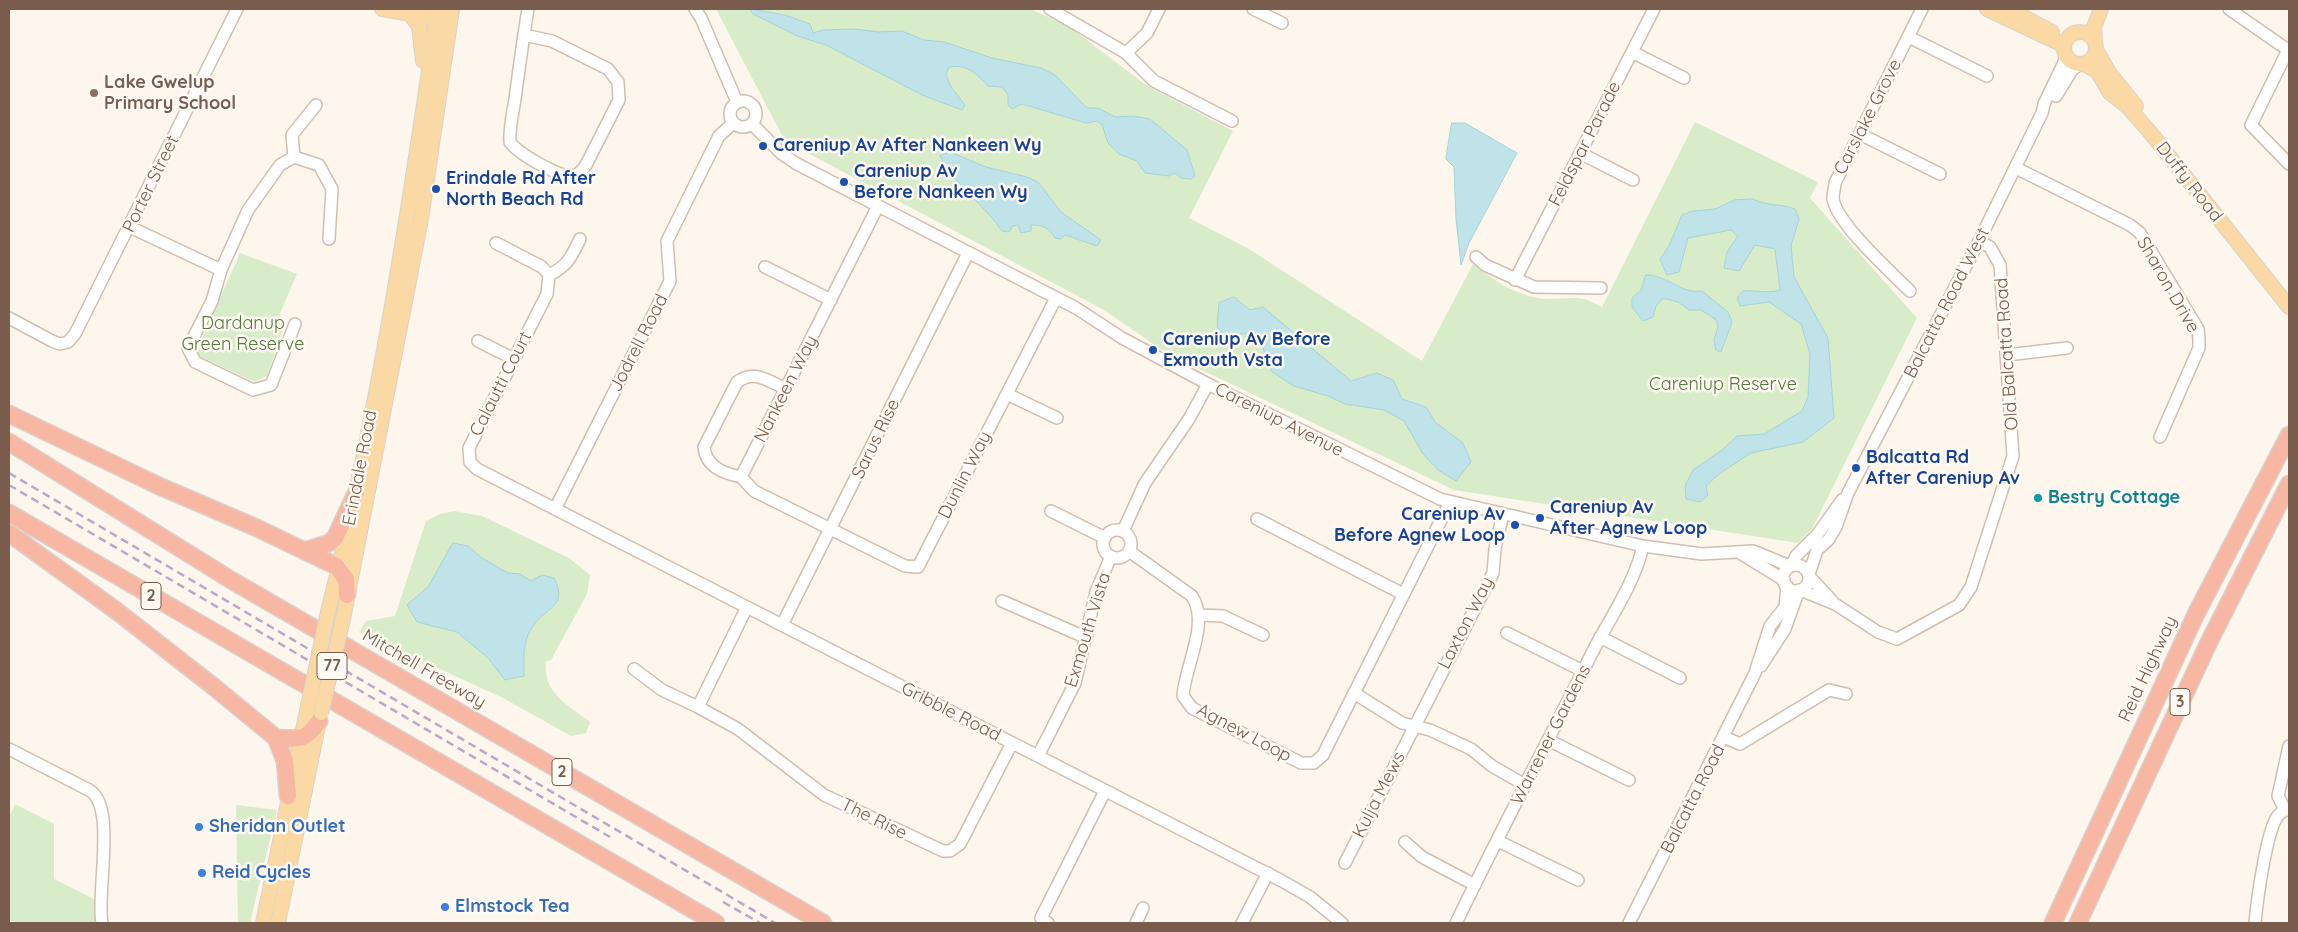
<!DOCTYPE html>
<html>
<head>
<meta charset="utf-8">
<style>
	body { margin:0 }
	#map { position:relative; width:2298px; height:932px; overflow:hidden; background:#fdf6ec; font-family:Quicksand,sans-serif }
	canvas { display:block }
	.frame { position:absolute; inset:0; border:10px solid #7a5c4d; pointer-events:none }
</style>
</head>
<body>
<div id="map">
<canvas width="2298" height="932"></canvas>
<div class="frame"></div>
</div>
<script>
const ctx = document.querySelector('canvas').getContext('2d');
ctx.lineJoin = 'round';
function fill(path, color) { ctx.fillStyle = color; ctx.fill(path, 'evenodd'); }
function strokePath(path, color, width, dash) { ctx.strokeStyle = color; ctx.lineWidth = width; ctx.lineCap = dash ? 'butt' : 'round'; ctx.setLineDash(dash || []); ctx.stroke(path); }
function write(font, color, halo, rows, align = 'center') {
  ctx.font = font + ' Quicksand,sans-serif'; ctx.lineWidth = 5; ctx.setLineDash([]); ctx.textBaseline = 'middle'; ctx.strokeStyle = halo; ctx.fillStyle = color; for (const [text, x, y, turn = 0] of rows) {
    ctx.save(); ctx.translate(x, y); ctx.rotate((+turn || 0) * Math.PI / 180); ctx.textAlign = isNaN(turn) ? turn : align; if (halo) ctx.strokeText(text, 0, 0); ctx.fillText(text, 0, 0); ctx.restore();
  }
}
fill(new Path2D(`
	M 716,9 L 1030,9 L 1067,25 L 1146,85 L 1233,131 L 1189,218 L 1249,249 L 1422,361 L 1473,264 C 1492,279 1513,294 1538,298 C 1553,301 1569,296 1584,299 C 1590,300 1597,305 1602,307 L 1695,122 L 1818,182 L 1810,198 L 1917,318 L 1812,529 L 1798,543 L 1454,490 L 1168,354 L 1104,310 L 785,141 Z
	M 240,253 L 297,274 L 280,313 L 283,330 L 267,376 L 254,382 L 195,354 Z
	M 454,511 L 482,516 L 569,558 L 590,575 L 587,594 L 551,660 L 546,662 C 542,693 570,706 590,722 L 586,733 L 571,736 L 503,698 L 359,632 L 366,621 L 395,616 L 426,521 L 440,514 Z
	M 15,804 L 54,824 L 54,879 L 100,902 L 99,923 L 17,923 L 9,920 L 9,817 Z
	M 236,805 L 277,810 L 250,923 L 238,923 Z`), '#d8ecc9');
const water = new Path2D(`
	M 750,9 L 785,15 L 810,24 L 813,33 L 823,30 L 854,29 L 879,32 L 902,31 L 924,40 L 944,42 L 992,58 L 1041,68 L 1055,75 L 1087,108 L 1098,108 L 1115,117 L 1133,116 L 1150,119 L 1187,150 L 1195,176 L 1191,179 L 1181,178 L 1175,173 L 1169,176 L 1145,173 L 1137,161 L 1119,154 L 1108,143 L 1102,125 L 1097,121 L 1086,123 L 1022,104 L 1012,109 L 1008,105 L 1008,95 L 1002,87 L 988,86 C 976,73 967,64 949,67 L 946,74 L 951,87 L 965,105 L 962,110 L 922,95 L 826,45 L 797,36 L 753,14 Z
	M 1452,123 L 1465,123 L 1517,153 L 1469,243 L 1461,265 L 1456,219 L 1454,167 L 1446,159 Z
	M 950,152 L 986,167 L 1027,177 L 1038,182 L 1061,212 L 1101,240 L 1097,246 L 1065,235 L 1061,239 L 1055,238 C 1050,229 1042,224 1031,225 L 1031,231 L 1021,233 L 1018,225 L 1013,226 L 1009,232 L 1002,231 C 984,204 955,186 940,156 Z
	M 1753,199 C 1770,207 1779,203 1795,209 L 1799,219 L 1791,246 L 1794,277 L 1828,338 L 1834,418 L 1803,442 L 1751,453 L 1719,474 L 1706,486 L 1708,495 L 1700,502 L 1686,499 L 1685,486 L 1693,470 L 1722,450 L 1737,436 L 1764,434 L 1802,411 L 1808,397 L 1810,354 L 1801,324 L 1769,302 L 1740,306 L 1737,298 L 1743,291 C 1756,290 1768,294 1780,290 L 1775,249 L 1755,245 L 1739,271 L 1724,268 L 1727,252 L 1738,236 L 1731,230 L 1688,238 L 1679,272 L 1667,275 L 1660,259 L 1669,246 L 1682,215 L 1693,211 L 1715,209 L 1735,200 Z
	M 1646,275 C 1668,275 1680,294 1702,291 L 1728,312 L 1732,322 L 1721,352 L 1716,350 L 1714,340 L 1718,327 L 1716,320 L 1701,310 L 1689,310 L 1678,302 L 1663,298 L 1656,306 L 1653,317 L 1643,321 L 1632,307 L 1632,298 L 1641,290 Z
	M 1234,297 L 1250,310 L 1263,307 L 1351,381 L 1377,373 L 1393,380 L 1402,399 L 1426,407 L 1435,422 L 1463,443 L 1471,462 L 1456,481 L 1438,470 L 1423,454 L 1404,421 L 1384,410 L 1345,404 L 1328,396 L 1294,386 L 1272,372 L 1257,333 L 1240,334 L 1228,342 L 1217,327 L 1219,303 Z
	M 453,543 L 468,546 L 482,558 L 508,573 L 520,574 L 531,581 L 542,575 L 554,578 C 569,607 545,607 533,626 C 522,642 524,658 524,676 L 505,680 L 488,658 L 457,632 L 417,622 L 407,605 L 428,587 Z`);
fill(water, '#bfe3e8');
strokePath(water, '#a5d3da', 1);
const minor = new Path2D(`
	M 695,9 L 701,18 L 737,102
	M 1050,9 L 1126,53 L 1154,81 L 1232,121
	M 1253,9 L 1282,23
	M 2229,9 L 2288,50
	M 524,35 L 552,41 L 608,69 L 618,82 L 619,100 L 586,165 C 582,171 578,176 571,176 C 557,176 517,153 510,142 C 509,128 513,112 515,99 C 519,69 523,39 528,9
	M 1909,37 L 1987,76
	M 2289,48 L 2251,125 L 2289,164
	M 1632,52 L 1684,78
	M 1126,53 L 1147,33 L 1159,9
	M 2056,96 L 2072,70 L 2080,64
	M730 114a13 13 0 1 1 26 0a13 13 0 1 1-26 0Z
	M 752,124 L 782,154 L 797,164 L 1076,308 L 1122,338 L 1208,384 L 1440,499 L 1643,546 L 1702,554 L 1753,551 L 1790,566
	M 1860,134 L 1940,174
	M 1580,153 L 1633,180
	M 294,157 L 292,135 L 316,105
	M 2016,168 L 2130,225 L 2140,233 L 2198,329 L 2199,339 L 2199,348 L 2160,437
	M 878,206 L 741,477 L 754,491 L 905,566 L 918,567 L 1056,298
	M 130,227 L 221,270 L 248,210 L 280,165 L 294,157 L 319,165 L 332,189 L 329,239
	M 496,243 L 542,267 L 549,275 L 547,294 L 469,448 L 470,462 L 477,469 L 1282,881 L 1310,897 L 1342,923
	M 1476,257 L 1485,265 L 1534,287 L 1601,288
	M 765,267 L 831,300
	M 221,270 L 212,301 L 188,348 L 195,362 L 253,390 L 271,385 L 295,324
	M 549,275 C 568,266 571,257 580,239
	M 1515,280 L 1654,9
	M 1910,291 C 1892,273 1835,222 1833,198 C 1833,193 1835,187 1835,183 L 1922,9
	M 9,318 L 52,341 L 60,344 L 68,342 L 75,334 L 237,9
	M 478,341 L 514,359
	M 2007,355 L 2067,348
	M 1007,394 L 1057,418
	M 741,477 C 723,473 706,467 704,447 L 737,382 C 755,369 768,381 786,389
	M 555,509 L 670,281 L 667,241 L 719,136 L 733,123
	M 1051,511 L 1105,538
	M 1257,519 L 1403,594
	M1103 544a14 14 0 1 1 28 0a14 14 0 1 1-28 0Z
	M 1123,531 L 1145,483 L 1189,419 L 1208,384
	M 1129,551 L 1192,596 C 1210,624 1185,665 1183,696 L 1192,708 L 1301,763 L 1314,763 L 1323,755 L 1450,502
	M 1740,553 L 1784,580
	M1783 578a13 13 0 1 1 26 0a13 13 0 1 1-26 0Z
	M 1791,566 L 1796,556 L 1817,535 L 1842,500
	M 1809,574 L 1817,550 L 1829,539 L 1836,527 L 1848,493 L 1979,241 L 2042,113 L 2044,104 L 2066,58
	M 1809,576 L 1832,601
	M 1800,590 L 1835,604 L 1878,632 L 1897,639 L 1959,605 L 1971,587 L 2013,456 L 2000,265 L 1990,247 L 1979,241
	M 1002,601 L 1087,638
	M 1200,615 L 1223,616 L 1263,635
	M 782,625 L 968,253
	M 1507,633 L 1583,671
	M 1600,637 L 1680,678
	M 1761,666 L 1785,629 L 1799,590
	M 634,669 L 662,690 L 698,707 L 738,729 L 824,795 L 943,851 L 950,851 L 960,844 L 1012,743
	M 1354,693 L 1402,723 L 1430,730 L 1471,749 L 1492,766 L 1525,785
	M 698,707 L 747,607
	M 1724,737 L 1740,744 L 1829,690 L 1846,694
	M 1548,740 L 1629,780
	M 9,749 L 89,790 C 117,805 96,893 102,923
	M 1038,756 L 1075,683 L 1096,592 L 1111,556
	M 2285,810 L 2278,796 L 2289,746
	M 1498,841 L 1578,880
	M 1405,842 L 1422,857 L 1475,885
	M 1345,863 L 1493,573 L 1495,549 L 1503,514
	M 1048,923 L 1041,918 L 1105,791
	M 1136,923 L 1143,908
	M 1242,923 L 1268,873
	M 1456,923 C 1499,834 1545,747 1589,659 C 1607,622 1634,586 1643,546
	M 1629,923 L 1755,673 L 1770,626 L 1785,607 L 1787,586
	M 2255,923 C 2257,901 2266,834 2277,817 C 2279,814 2282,812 2285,810 L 2289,810`);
const major = new Path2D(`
	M 382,9 L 446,20
	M 1987,9 L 2063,45
	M 2009,9 L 2052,32
	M 409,13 L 419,26 L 423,61
	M2064 48a16 16 0 1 1 32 0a16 16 0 1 1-32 0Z
	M 2095,41 L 2094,27 L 2101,9
	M 2096,50 L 2110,74 L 2136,106
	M 2084,64 L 2097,71 L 2110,93 L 2127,106 L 2149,131 L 2289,307
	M 328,612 C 378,414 409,211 438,9
	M 343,619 L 421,219 L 452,9
	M 263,923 L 308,706
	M 278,923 L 319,721`);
const highway = new Path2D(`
	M 9,414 L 159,486 L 257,528 L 336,566 L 346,579 L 347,595
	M 9,442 L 231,580 L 823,923
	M 9,513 L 716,923
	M 9,533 L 118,612 L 214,687 L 276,738 L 285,761 L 288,796
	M 304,551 L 329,543 L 335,538 L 356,493
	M 276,738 C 299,739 306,741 319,721
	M 2053,923 L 2196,614 L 2289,435
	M 2078,923 L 2209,642 L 2289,484`);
strokePath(minor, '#d1beb0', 14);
strokePath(major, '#dad1cd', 16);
strokePath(highway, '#dad1cd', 19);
strokePath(minor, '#fff', 11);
strokePath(major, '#fbd9a5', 14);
strokePath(highway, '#f7b7a3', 16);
strokePath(new Path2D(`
	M 9,473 L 775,923
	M 9,485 L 610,837
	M 723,902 L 760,923`), '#b9a8c9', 2.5, [8, 5]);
const majorBridge = new Path2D(`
	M 308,706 L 328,612
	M 321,713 L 343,619`);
strokePath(majorBridge, '#dad1cd', 16, []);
strokePath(majorBridge, '#fbd9a5', 14);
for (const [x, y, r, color] of [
	[94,93,5,"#8d6e63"],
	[763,146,5,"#1a4fb4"],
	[844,182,5,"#1a4fb4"],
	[436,189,5,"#1a4fb4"],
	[1153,350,5,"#1a4fb4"],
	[1856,468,5,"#1a4fb4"],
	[2038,498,5,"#0f9aa8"],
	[1540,518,5,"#1a4fb4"],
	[1515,525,5,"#1a4fb4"],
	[199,827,5,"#3f7fe0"],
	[202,873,5,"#3f7fe0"],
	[445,907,5,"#3f7fe0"]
]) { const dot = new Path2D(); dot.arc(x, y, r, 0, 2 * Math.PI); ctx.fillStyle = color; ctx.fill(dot); strokePath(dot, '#fffaf3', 2); }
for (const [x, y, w] of [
	[151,596,20],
	[332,666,30],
	[2180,702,20],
	[562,772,20]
]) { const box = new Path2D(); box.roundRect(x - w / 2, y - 13.5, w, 27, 4); ctx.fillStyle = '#fffaf3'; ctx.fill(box); strokePath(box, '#7a5c4d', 1); }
write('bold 16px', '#7a5c4d', null, [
	["2",151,596],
	["77",332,666],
	["3",2180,702],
	["2",562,772]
]);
write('bold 18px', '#785e54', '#fffaf3', [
	["Lake Gwelup",104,83],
	["Primary School",104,104]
], 'left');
write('18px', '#7a5c4d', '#fffaf3', [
	["Carslake Grove",1868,117,-63],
	["Feldspar Parade",1585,144,-63],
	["Duffy Road",2189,182,52],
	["Porter Street",151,184,-64],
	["Sharon Drive",2168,285,60],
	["Balcatta Road West",1947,303,-63],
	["Jodrell Road",639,343,-63],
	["Old Balcatta Road",2007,354,-94],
	["Calautti Court",501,384,-63],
	["Nankeen Way",786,389,-63],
	["Careniup Avenue",1279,420,27],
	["Sarus Rise",876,439,-64],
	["Erindale Road",360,468,-79],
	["Dunlin Way",965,475,-63],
	["Laxton Way",1466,623,-63],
	["Exmouth Vista",1088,630,-73],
	["Mitchell Freeway",424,669,30],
	["Reid Highway",2148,669,-65],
	["Gribble Road",951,712,27],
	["Agnew Loop",1244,733,28],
	["Warrener Gardens",1551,735,-63],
	["Kulja Mews",1379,795,-63],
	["Balcatta Road",1693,799,-63],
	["The Rise",874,819,26]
]);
write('bold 18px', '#164399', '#fffaf3', [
	["Careniup Av After Nankeen Wy",773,146],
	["Careniup Av",854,172],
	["Before Nankeen Wy",854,193],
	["Erindale Rd After",446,179],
	["North Beach Rd",446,200],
	["Careniup Av Before",1163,340],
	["Exmouth Vsta",1163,361],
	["Balcatta Rd",1866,458],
	["After Careniup Av",1866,479],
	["Careniup Av",1550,508],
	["After Agnew Loop",1550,529],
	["Careniup Av",1505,515,"right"],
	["Before Agnew Loop",1505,536,"right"]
], 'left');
write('18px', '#537a41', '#fffaf3', [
	["Dardanup",243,324],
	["Green Reserve",243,345],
	["Careniup Reserve",1723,385]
]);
write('bold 18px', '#0d838f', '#fffaf3', [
	["Bestry Cottage",2048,498]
], 'left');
write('bold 18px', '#366cbe', '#fffaf3', [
	["Sheridan Outlet",209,827],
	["Reid Cycles",212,873],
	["Elmstock Tea",455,907]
], 'left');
</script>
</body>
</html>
